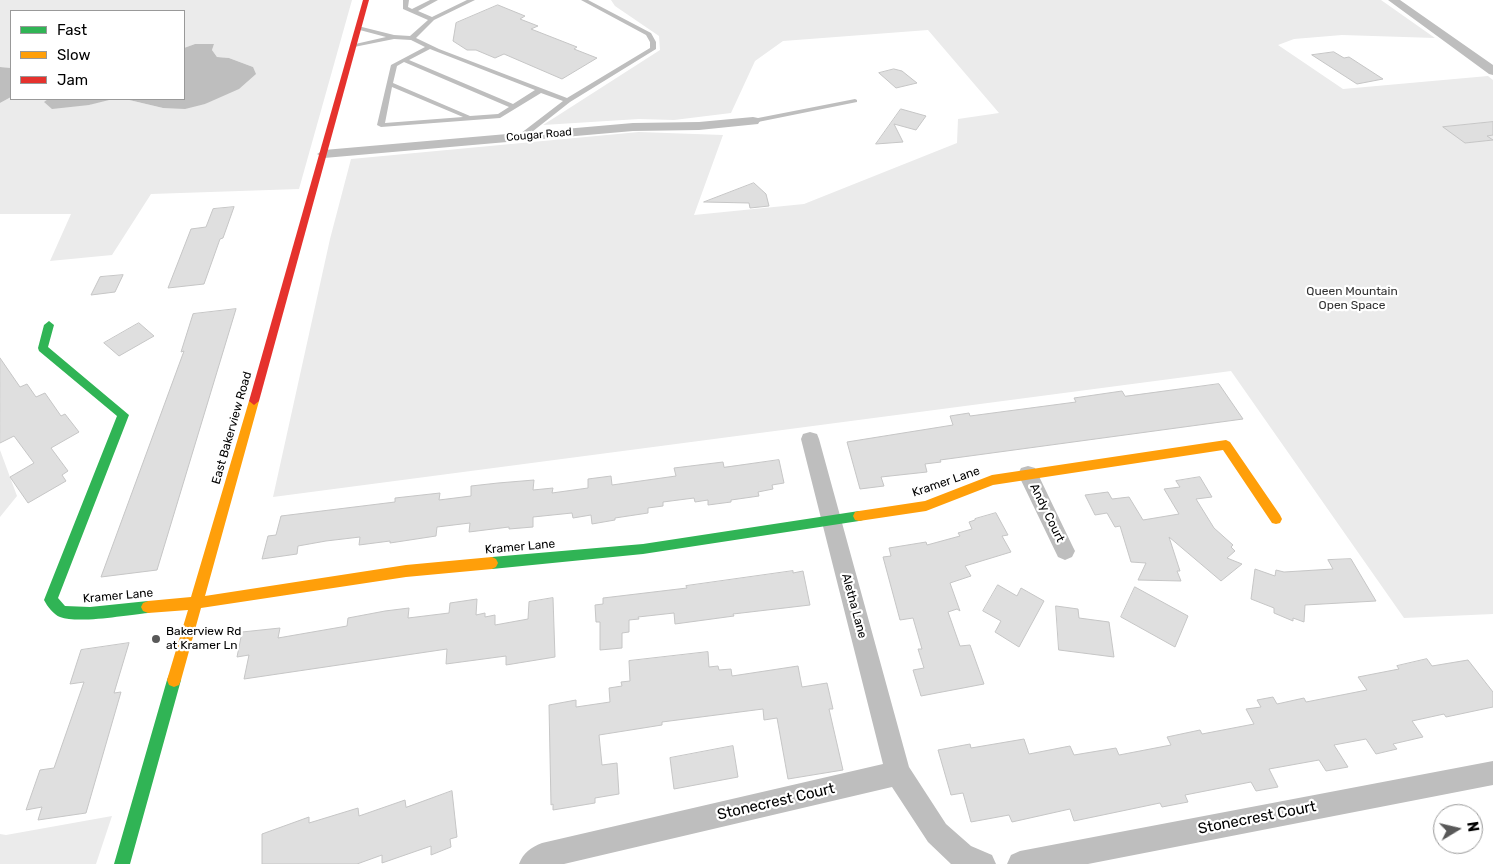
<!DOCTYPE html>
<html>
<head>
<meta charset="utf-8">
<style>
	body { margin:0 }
	#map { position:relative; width:1493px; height:864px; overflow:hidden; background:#fff; font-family:Rubik,sans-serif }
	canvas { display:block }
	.legend { position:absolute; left:10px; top:10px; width:175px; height:90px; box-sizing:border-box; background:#fff; border:1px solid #999; margin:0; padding:6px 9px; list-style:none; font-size:15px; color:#000 }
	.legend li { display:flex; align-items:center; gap:10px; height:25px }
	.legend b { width:25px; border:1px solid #999 }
	.north { position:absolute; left:1433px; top:804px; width:50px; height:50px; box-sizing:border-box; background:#fff; border:1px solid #999; border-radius:50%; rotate:81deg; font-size:14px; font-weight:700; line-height:20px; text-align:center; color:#000 }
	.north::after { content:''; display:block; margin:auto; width:18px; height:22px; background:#595959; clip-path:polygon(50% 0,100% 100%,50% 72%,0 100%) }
</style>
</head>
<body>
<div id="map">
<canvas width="1493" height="864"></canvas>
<ul class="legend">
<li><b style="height:6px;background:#30b455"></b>Fast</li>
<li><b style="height:6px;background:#ff9f0a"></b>Slow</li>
<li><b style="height:6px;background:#e5322d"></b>Jam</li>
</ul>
<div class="north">N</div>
</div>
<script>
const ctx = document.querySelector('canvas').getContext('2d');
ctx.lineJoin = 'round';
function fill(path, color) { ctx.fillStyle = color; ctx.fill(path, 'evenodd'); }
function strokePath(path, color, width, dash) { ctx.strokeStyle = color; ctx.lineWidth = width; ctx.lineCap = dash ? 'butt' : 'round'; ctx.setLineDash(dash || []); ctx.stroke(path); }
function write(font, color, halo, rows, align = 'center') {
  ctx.font = font + ' Rubik,sans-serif'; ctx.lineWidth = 4.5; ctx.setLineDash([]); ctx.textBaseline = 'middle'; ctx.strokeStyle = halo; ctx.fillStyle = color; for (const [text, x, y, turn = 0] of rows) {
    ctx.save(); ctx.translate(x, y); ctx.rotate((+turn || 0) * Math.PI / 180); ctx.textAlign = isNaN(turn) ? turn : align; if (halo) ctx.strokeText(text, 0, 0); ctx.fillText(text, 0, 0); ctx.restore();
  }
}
fill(new Path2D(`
	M 0,0 L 352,0 L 299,189 L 151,194 L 112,255 L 50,261 L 71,214 L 0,214 L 0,103 L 11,97 L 48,99 L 45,102 L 89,105 L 106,99 L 125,99 L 163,108 L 205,104 L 217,97 L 253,67 L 229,58 L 217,57 L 212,50 L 214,44 L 195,44 L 184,48 L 184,11 L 11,11 L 11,68 L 0,67 Z
	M 611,0 L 1381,0 L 1435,38 L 1342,35 L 1294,39 L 1278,45 L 1343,89 L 1488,76 L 1493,80 L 1493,614 L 1404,618 L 1231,371 L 273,497 L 330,239 L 351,159 L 639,132 L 723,135 L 694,215 L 804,204 L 957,143 L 958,119 L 999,113 L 928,30 L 783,41 L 755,61 L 731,113 L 674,120 L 639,119 L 543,125 L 660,50 L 659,36 L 615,6 Z
	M 0,450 L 17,496 L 0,517 Z
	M 112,816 L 96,864 L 0,864 L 0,834 L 6,835 Z`), '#ebebeb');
fill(new Path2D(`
	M 195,44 L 214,44 L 212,50 L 217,57 L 229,58 L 253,67 L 256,74 L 239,89 L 205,104 L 185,109 L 163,108 L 125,99 L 184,99 L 184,48 Z
	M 0,67 L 11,68 L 11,97 L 0,103 Z
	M 48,99 L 113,99 L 89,105 L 52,109 L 44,102 Z`), '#bebebe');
const building = new Path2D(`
	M 498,5 L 525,16 L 520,19 L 538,26 L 531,29 L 577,47 L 574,49 L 597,58 L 562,79 L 504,54 L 495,58 L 476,50 L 467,50 L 453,41 L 456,23 Z
	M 1334,52 L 1344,58 L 1349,57 L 1383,79 L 1357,84 L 1312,55 Z
	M 894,69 L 902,71 L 917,83 L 896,88 L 879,73 Z
	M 901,109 L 926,116 L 916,130 L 894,124 L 903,142 L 876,144 Z
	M 1493,122 L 1493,135 L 1487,136 L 1493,140 L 1465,143 L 1443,127 Z
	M 754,183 L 766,194 L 769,206 L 750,208 L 749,203 L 704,202 Z
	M 234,207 L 223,238 L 220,239 L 204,284 L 168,288 L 191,229 L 206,227 L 213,209 Z
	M 123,275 L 115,292 L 91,295 L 100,277 Z
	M 236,309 L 157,570 L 101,577 L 184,351 L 181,352 L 193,314 Z
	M 139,323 L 154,336 L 119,356 L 104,343 Z
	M 0,358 L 20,387 L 27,384 L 36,397 L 45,393 L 61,416 L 65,414 L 79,432 L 51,448 L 68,471 L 62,475 L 66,481 L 28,503 L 10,477 L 34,463 L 14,436 L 0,443 Z
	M 1219,384 L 1243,419 L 940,460 L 941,462 L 925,464 L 927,472 L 881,477 L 884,486 L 860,489 L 847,442 L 953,425 L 950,416 L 969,413 L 970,416 L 1076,402 L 1074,398 L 1122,391 L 1125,396 Z
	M 779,460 L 784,483 L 772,485 L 773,489 L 758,492 L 759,496 L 731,500 L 731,502 L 708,505 L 708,500 L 695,502 L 694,498 L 663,502 L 663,506 L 648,508 L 648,513 L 615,518 L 615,520 L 592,524 L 591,515 L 573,518 L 572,513 L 533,517 L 533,527 L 509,529 L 509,527 L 469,532 L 470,523 L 437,527 L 436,536 L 390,543 L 390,541 L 359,545 L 360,537 L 326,541 L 298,546 L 297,554 L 262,559 L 268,536 L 276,535 L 281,516 L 395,502 L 395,498 L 440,493 L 439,500 L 471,496 L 471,486 L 498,483 L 534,480 L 533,490 L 553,488 L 552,493 L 588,488 L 588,479 L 611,476 L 612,485 L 676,476 L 674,468 L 723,462 L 724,467 Z
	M 1200,477 L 1212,497 L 1196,499 L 1214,528 L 1233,545 L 1231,547 L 1235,551 L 1227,558 L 1242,564 L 1221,581 L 1169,537 L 1180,571 L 1177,571 L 1181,581 L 1138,580 L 1146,563 L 1131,562 L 1120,526 L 1115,527 L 1107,513 L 1095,515 L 1085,495 L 1108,492 L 1112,499 L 1129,497 L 1143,520 L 1179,514 L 1164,489 L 1180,487 L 1176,481 Z
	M 996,513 L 1008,535 L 1002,536 L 1011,552 L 965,566 L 971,576 L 950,583 L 960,611 L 957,609 L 948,612 L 960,646 L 970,645 L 984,684 L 921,696 L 913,670 L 924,668 L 918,649 L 922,649 L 913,618 L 900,620 L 883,557 L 891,556 L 889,548 L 926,542 L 927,545 L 960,536 L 958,533 L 972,529 L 969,522 L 975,520 L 975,519 Z
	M 1351,559 L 1376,601 L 1305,605 L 1304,622 L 1293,618 L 1293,621 L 1274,613 L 1274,608 L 1251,599 L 1255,569 L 1275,576 L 1276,570 L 1284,572 L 1333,569 L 1328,560 Z
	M 793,571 L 793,573 L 803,571 L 810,605 L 733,614 L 734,616 L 675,624 L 674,613 L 638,617 L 639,619 L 629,620 L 629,632 L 622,633 L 622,648 L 600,650 L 600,622 L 596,622 L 595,605 L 603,604 L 603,598 L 687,588 L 686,586 Z
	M 998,585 L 1017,596 L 1021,588 L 1044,601 L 1019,647 L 995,632 L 1001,621 L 983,611 Z
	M 1135,587 L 1188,616 L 1175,647 L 1121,617 Z
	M 553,598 L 555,657 L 506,665 L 506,656 L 446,664 L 447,649 L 244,679 L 249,655 L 237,657 L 242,632 L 280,628 L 278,638 L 347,626 L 348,618 L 385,611 L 409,608 L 408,618 L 449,613 L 450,603 L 477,599 L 476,615 L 485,613 L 485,617 L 495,615 L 495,625 L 528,619 L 529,602 Z
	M 1056,606 L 1078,609 L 1079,618 L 1109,622 L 1114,657 L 1059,650 Z
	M 129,643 L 114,693 L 121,692 L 86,813 L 38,820 L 42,807 L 26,810 L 40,770 L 54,768 L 84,682 L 70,684 L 81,650 Z
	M 708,652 L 709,667 L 718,666 L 719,670 L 731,669 L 732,676 L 798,666 L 802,687 L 827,683 L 833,709 L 829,709 L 843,770 L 788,779 L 777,718 L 764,720 L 763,709 L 662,722 L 662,725 L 599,735 L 602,765 L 617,763 L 619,794 L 595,798 L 595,803 L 553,810 L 553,804 L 551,805 L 549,705 L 576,700 L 576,707 L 610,702 L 609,688 L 622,686 L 621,682 L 630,681 L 629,661 Z
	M 1427,659 L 1432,666 L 1468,660 L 1493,692 L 1493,707 L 1446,717 L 1444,714 L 1412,721 L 1423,737 L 1393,744 L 1397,749 L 1376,754 L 1366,739 L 1334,745 L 1348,767 L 1326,771 L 1319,760 L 1269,769 L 1278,787 L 1256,791 L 1251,782 L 1185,795 L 1188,802 L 1162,807 L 1160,803 L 1074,821 L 1070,809 L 1012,822 L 1009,815 L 971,822 L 963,793 L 951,795 L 938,750 L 970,744 L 971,748 L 1024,739 L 1029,754 L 1070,746 L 1074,755 L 1116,748 L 1119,755 L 1171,745 L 1167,737 L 1200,730 L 1202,734 L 1254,724 L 1246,709 L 1261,707 L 1257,700 L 1273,697 L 1277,704 L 1304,698 L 1306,702 L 1367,690 L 1358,677 L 1399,669 L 1397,666 Z
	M 733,746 L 738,777 L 674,789 L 670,758 Z
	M 452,791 L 457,837 L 450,839 L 451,847 L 431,855 L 431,846 L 382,863 L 382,855 L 357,864 L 262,864 L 262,834 L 309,817 L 309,823 L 358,808 L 359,816 L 405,800 L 406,807 Z`);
fill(building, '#dfdfdf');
strokePath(building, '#c6c6c6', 1);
fill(new Path2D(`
	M 403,0 L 409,0 L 408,7 L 412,9 L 430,0 L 438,0 L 418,11 L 432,17 L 467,0 L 475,0 L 434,20 L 416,38 L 439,49 L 567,98 L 650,48 L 650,42 L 646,35 L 581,0 L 588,0 L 651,33 L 656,42 L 656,49 L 570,102 L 523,139 L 516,137 L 563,101 L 541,93 L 500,118 L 381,127 L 377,125 L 391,65 L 425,47 L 411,40 L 394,39 L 354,47 L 351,45 L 386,37 L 356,29 L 355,28 L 358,26 L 394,35 L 410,36 L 428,20 L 403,9 ZM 430,49 L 435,51 L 535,90 L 513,104 L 409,60 ZM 404,62 L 509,107 L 498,114 L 470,116 L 393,83 L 397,66 ZM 392,87 L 463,117 L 385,123 Z
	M 855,99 L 857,100 L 857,102 L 753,123 L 749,121 L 753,119 Z`), '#bebebe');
fill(new Path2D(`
	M 1388,0 L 1400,0 L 1493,65 L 1493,75 L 1489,74 Z
	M 753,117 L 758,118 L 760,121 L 758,124 L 699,130 L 633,131 L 324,158 L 317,154 L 324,150 L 633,123 L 699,122 Z
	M 810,432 L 817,434 L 819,439 L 909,767 L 946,824 L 971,846 L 992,855 L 996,864 L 951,864 L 928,842 L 892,787 L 564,864 L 519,864 C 524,852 530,848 542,843 L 883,764 L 801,439 L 803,434 Z
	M 1028,466 L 1035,468 L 1072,545 L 1075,551 L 1072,557 L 1065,560 L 1058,557 L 1018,474 L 1021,468 Z
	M 1493,761 L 1493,785 L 1088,864 L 1007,864 L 1011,855 L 1020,851 Z`), '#bebebe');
fill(new Path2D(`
	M 49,321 L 54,325 L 48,347 L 129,415 L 58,598 L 65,606 L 90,607 L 148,601 L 153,603 L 155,607 L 153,611 L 148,613 C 127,615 78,624 60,617 C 54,615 47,606 44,600 L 117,416 L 39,351 L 38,348 L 44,325 Z
	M 859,511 L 863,512 L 865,516 L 863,520 L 859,521 L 643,554 L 492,569 L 488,567 L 486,563 L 488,559 L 492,557 L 643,544 Z
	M 174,673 L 179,675 L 181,680 L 130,864 L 114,864 L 167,680 L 169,675 Z`), '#30b455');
fill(new Path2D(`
	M 254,397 L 259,401 L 205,596 L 406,565 L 492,557 L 496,559 L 498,563 L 496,567 L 492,569 L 406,577 L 201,608 L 181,680 L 179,685 L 174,687 L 169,685 L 167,680 L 188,610 L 148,613 L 143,611 L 141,607 L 143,603 L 148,601 L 191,597 L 249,401 Z
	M 1226,440 L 1230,442 L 1280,515 L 1282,519 L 1280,523 L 1276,524 L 1272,523 L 1223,450 L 993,485 L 926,511 L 859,521 L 855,520 L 853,516 L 855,512 L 859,511 L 925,501 L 992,475 Z`), '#ff9f0a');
fill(new Path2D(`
	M 363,0 L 369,0 L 259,401 L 254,405 L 249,401 Z`), '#e5322d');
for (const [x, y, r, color] of [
	[156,639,5,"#595959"]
]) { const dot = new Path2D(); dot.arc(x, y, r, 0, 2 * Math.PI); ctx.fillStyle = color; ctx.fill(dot); strokePath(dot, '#fff', 2); }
write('11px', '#000', '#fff', [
	["Cougar Road",539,135,-5]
]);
write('12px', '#323232', '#fff', [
	["Queen Mountain",1352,292],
	["Open Space",1352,306]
]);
write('12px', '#000', '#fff', [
	["East Bakerview Road",232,428,-74],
	["Kramer Lane",946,482,-19],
	["Andy Court",1047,513,64],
	["Kramer Lane",520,547,-5],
	["Kramer Lane",118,596,-5],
	["Aletha Lane",854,606,75]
]);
write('12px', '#000', '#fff', [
	["Bakerview Rd",166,632],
	["at Kramer Ln",166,646]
], 'left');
write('15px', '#000', '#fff', [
	["Stonecrest Court",776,802,-13],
	["Stonecrest Court",1257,818,-11]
]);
</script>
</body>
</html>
